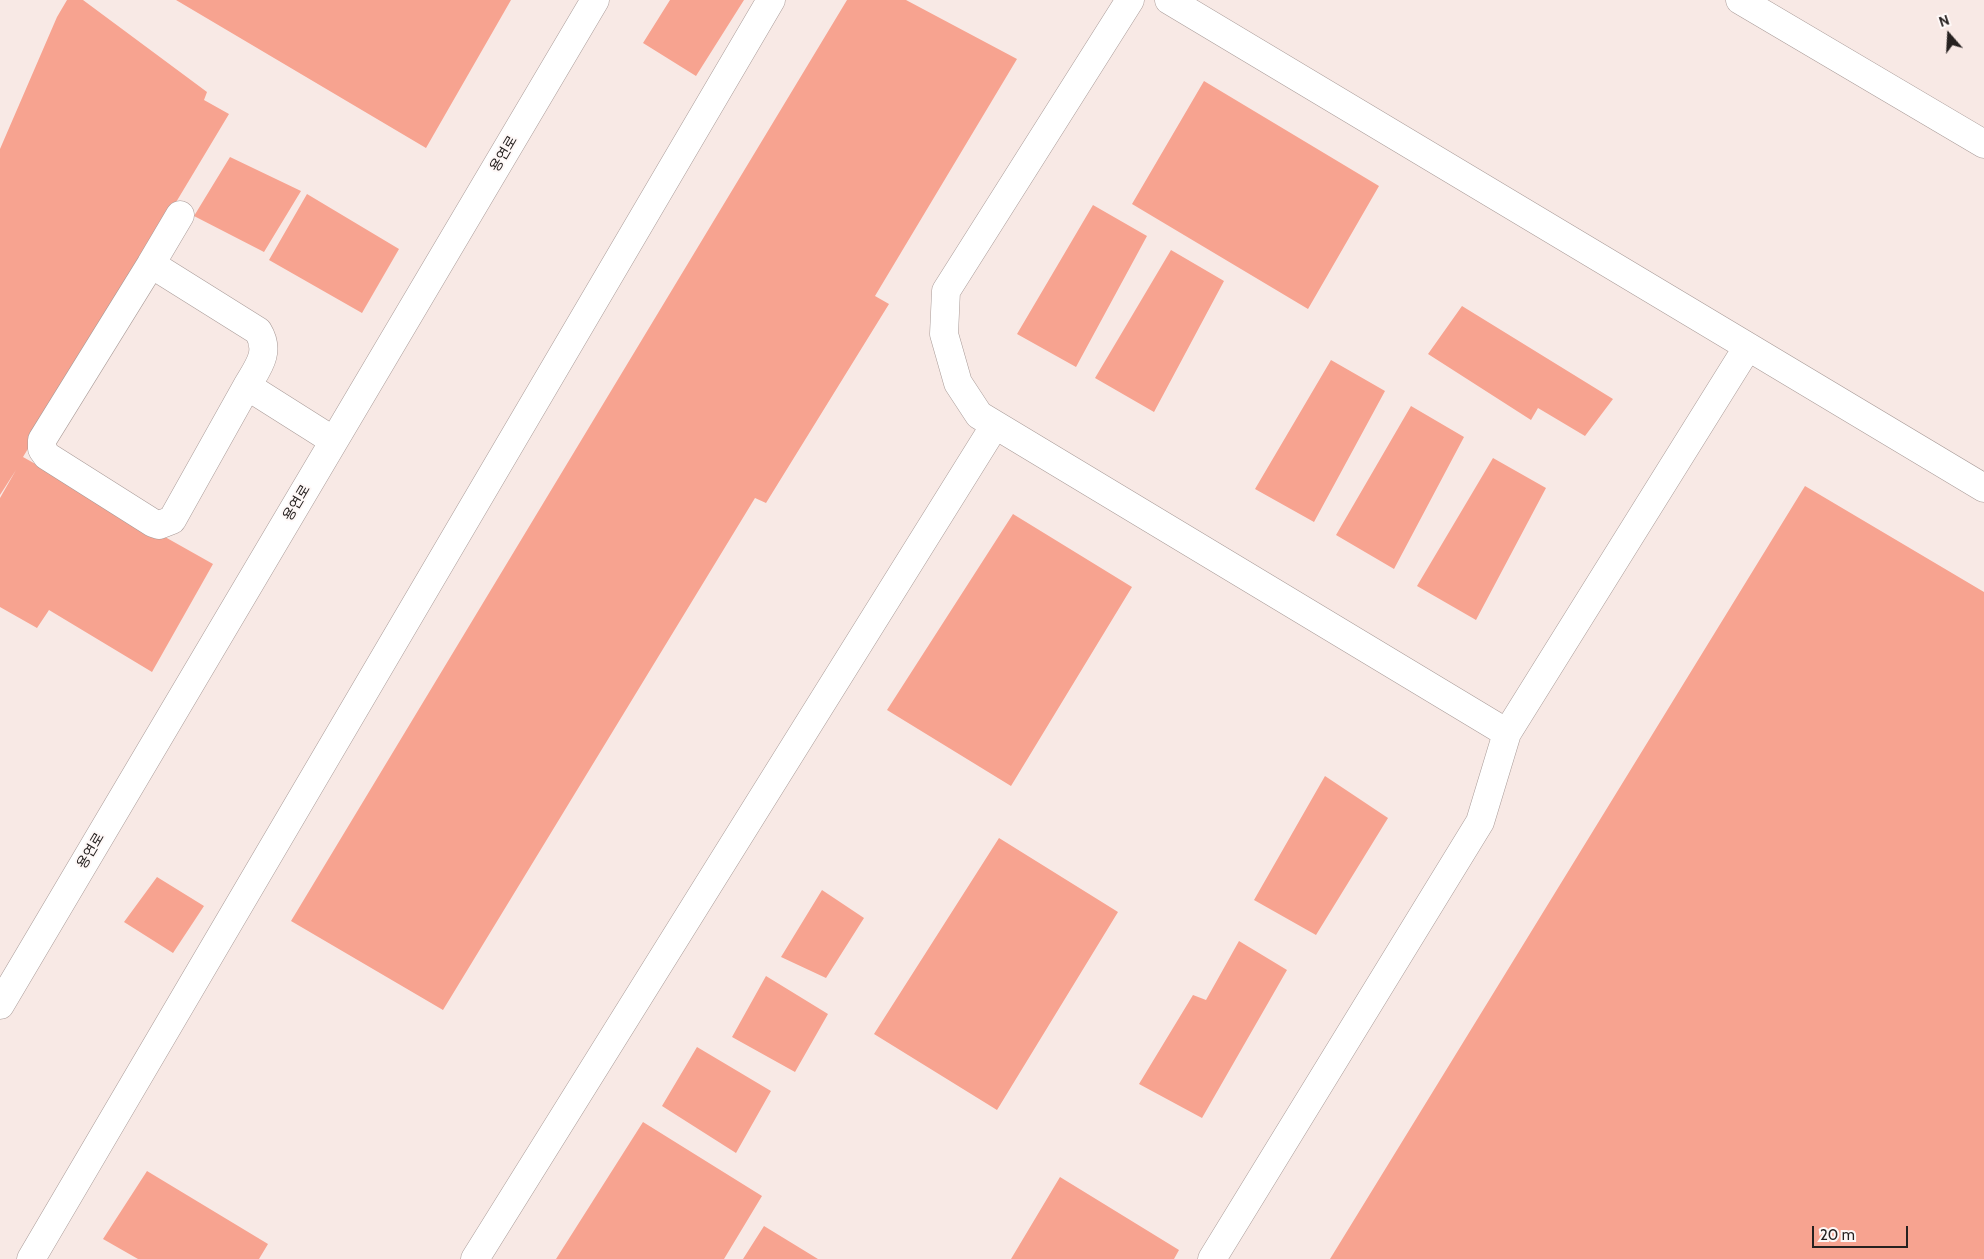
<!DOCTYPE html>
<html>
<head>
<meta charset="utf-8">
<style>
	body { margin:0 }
	#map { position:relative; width:1984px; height:1259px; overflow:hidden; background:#f8e9e5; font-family:Cabin,sans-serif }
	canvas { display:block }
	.north { position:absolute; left:1924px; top:10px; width:50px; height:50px; -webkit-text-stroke:4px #fef8f7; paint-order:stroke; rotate:341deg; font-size:14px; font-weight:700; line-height:20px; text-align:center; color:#262120 }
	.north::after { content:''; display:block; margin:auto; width:18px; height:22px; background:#262120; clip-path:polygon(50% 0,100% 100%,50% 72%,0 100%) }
	.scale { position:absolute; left:1812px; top:1226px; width:96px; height:22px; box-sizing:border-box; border:2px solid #262120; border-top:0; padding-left:6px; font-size:15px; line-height:18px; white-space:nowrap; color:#262120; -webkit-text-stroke:4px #fef8f7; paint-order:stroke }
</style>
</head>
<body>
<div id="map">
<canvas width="1984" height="1259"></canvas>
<div class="north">N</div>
<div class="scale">20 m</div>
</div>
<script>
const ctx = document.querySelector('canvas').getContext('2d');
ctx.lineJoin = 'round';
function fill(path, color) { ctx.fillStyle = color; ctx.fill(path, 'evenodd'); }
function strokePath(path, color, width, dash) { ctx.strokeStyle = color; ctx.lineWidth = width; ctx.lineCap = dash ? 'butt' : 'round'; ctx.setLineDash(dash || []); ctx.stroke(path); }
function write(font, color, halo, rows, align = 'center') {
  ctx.font = font + ' Cabin,"Noto Sans KR",sans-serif'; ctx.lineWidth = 4; ctx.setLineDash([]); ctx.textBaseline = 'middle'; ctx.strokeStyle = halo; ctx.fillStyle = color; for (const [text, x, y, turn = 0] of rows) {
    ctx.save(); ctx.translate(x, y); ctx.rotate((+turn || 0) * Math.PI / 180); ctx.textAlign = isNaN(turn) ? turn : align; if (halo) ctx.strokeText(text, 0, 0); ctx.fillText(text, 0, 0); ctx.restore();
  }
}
fill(new Path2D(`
	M 67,0 L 83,0 L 207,92 L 204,100 L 229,114 L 23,457 L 213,564 L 152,672 L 49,610 L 37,628 L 0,607 L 0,498 L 16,470 L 0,495 L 0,149 L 57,17 Z
	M 176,0 L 511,0 L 426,148 Z
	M 670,0 L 744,0 L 696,76 L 643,43 Z
	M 847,0 L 906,0 L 1017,59 L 875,296 L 889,304 L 766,503 L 755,498 L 443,1010 L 291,921 Z
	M 1204,81 L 1379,186 L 1308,309 L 1132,204 Z
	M 230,157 L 301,191 L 264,252 L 194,216 Z
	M 307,194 L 399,249 L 362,313 L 269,260 Z
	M 1093,205 L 1147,236 L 1076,367 L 1017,334 Z
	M 1171,250 L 1224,281 L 1154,412 L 1095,378 Z
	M 1462,306 L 1613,399 L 1585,436 L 1538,408 L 1531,420 L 1428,354 Z
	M 1331,360 L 1385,391 L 1314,522 L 1255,489 Z
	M 1411,406 L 1464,437 L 1394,569 L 1336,535 Z
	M 1493,458 L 1546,488 L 1476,620 L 1417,586 Z
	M 1805,486 L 1984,592 L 1984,1259 L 1330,1259 Z
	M 1013,514 L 1132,587 L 1011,786 L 887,710 Z
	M 1325,776 L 1388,818 L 1316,935 L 1254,900 Z
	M 999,838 L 1118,912 L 997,1110 L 874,1034 Z
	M 157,877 L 204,906 L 173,953 L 124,922 Z
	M 822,890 L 864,918 L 826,978 L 781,957 Z
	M 1239,941 L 1287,970 L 1202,1118 L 1139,1084 L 1193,995 L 1206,1000 Z
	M 766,976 L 828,1014 L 795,1072 L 732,1037 Z
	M 697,1047 L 771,1091 L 736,1153 L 662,1106 Z
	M 643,1122 L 762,1196 L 724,1259 L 556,1259 Z
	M 147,1171 L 268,1244 L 259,1259 L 138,1259 L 103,1239 Z
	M 1060,1177 L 1179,1250 L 1174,1259 L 1011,1259 Z
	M 764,1226 L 818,1259 L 743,1259 Z`), '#f7a390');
const minor = new Path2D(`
	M 1130,0 L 946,291 L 944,334 L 958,383 L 979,415 L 1507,733 L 1747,348
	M 1169,0 L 1984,488
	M 1740,0 L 1984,144
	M 180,215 L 151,264 L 258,331 C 271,352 258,367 247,386 L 334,441
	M 151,264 L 42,440 L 42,449 L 47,456 L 153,523 L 159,525 L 172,520 L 247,386
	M 0,1005 L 595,0
	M 31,1259 L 771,0
	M 475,1259 L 995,425
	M 1212,1259 L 1480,822 L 1507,733`);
strokePath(minor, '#a99b98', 29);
strokePath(minor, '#fff', 28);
write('14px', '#262120', '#fef8f7', [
	["용연로",504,154,-59],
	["용연로",297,503,-59],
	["용연로",91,851,-59]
]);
</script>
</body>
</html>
